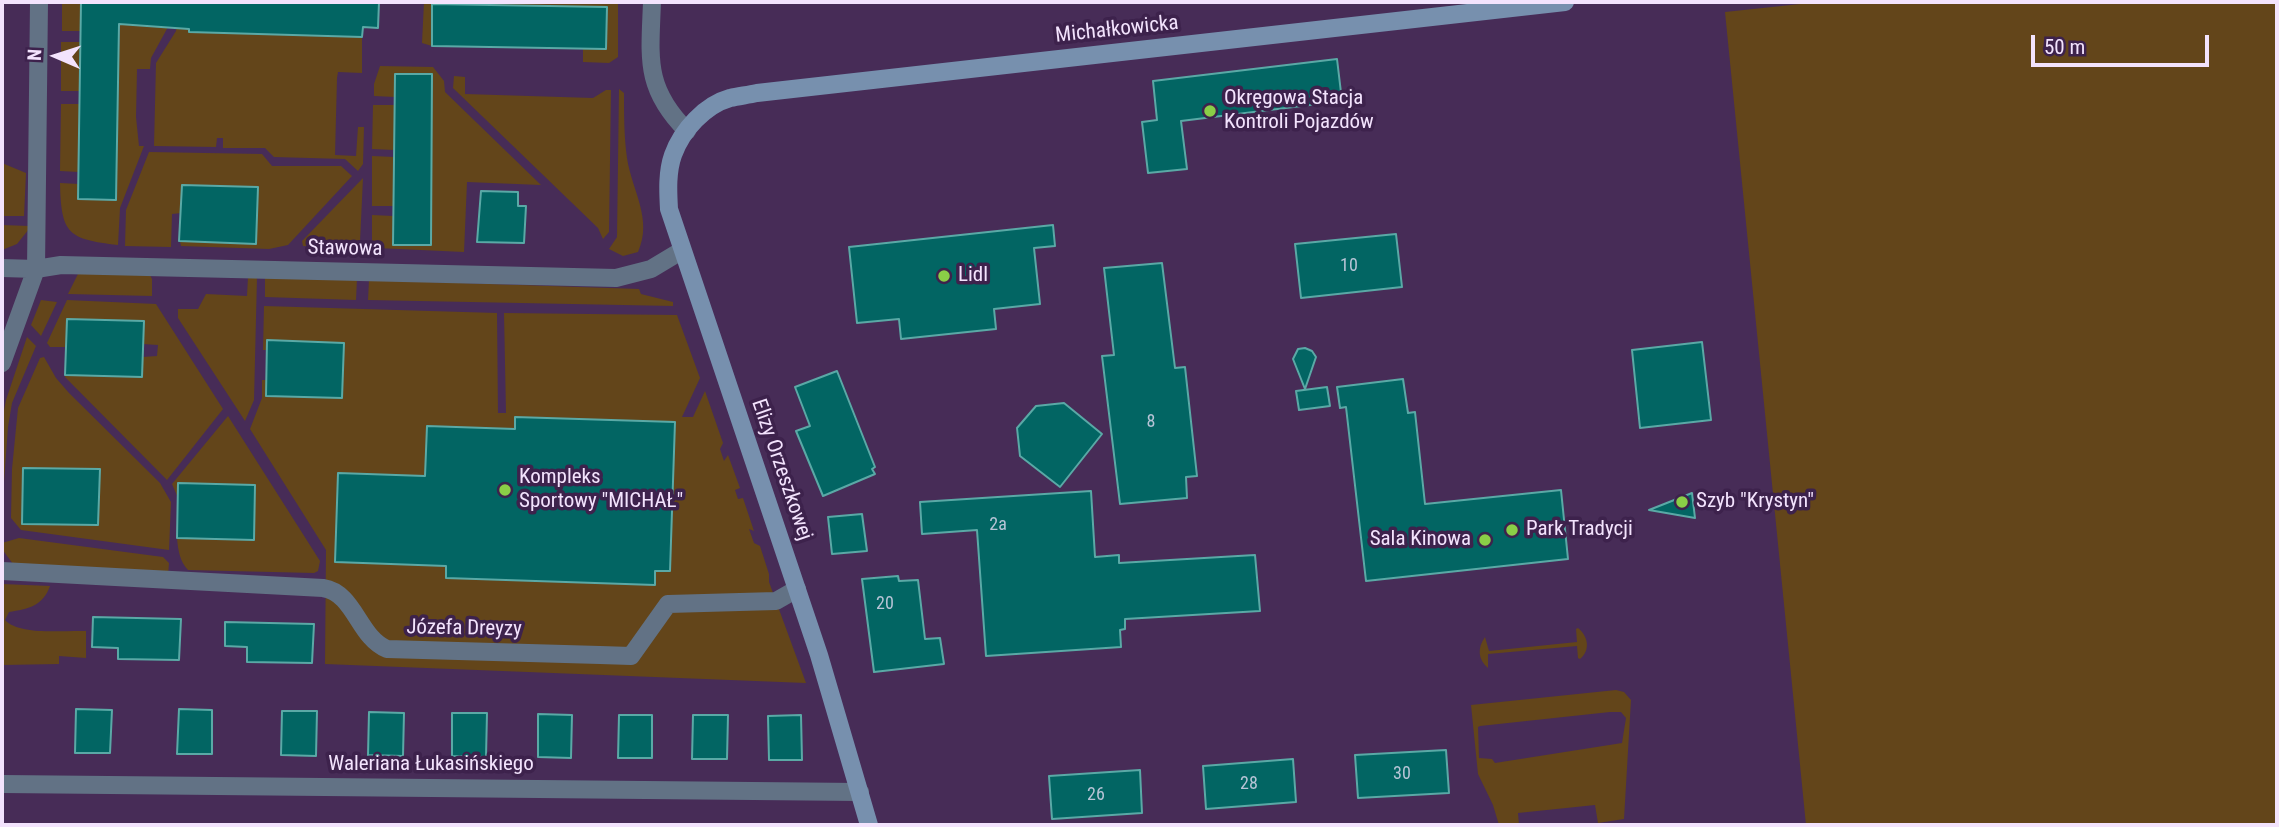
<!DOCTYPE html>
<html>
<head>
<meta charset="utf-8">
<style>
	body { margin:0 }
	#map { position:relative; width:2279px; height:827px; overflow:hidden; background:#472c57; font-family:"Roboto Condensed",sans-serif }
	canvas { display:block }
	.frame { position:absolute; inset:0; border:4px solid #f3e3fd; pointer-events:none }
	.north { position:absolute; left:21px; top:21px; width:70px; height:70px; -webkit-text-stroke:5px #3d224c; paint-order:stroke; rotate:273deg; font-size:19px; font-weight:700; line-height:28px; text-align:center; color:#f3e3fd }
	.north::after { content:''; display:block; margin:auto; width:24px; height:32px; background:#f3e3fd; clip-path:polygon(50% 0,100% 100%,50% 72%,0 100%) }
	.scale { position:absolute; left:2031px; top:35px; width:178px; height:32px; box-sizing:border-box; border:4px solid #f3e3fd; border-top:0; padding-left:9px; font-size:21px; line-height:24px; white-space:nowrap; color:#f3e3fd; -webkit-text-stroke:5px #3d224c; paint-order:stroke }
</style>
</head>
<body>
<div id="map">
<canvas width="2279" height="827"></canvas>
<div class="frame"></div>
<div class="north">N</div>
<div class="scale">50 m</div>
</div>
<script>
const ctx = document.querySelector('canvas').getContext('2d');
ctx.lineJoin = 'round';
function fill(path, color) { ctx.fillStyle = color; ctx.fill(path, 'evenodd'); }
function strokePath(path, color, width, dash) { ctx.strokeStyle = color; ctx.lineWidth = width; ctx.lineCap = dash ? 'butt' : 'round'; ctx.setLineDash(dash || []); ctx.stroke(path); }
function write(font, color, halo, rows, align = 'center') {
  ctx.font = font + ' "Roboto Condensed",sans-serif'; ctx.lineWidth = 7; ctx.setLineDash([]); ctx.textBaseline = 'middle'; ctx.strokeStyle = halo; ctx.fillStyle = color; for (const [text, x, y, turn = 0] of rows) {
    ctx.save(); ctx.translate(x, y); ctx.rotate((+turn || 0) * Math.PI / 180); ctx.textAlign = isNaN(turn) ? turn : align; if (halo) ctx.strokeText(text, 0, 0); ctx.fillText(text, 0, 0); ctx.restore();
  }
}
fill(new Path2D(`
	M 62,2 L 81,2 L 81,31 L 62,31 Z
	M 120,2 L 148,2 L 147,26 L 168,27 L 151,58 L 150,69 L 137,69 L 136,117 L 139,146 L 144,146 L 120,208 L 118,245 C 69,239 61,235 60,183 L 79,184 L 79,199 L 116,200 Z
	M 178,2 L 190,2 L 189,32 L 362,37 L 362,73 L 338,72 L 337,78 L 335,155 L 356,156 L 358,127 L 364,127 L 363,164 L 358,171 L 345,159 L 274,157 L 265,148 L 223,148 L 223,138 L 217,138 L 216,147 L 154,146 L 156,63 L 176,31 Z
	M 424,2 L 618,2 L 618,57 L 609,63 L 583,62 L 583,49 L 606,49 L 607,7 L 433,4 L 432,46 L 422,43 Z
	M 1819,2 L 2277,2 L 2277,825 L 1806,825 L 1725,12 Z
	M 61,42 L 81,42 L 80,91 L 61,91 Z
	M 380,66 L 433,67 L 444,81 L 445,92 L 541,185 L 467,182 L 464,252 L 377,248 L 372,245 L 372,215 L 393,216 L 393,245 L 431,245 L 432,75 L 395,74 L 395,97 L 374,96 L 374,84 Z
	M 454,76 L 465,77 L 465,94 L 593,98 L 606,90 L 611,90 L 609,232 L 603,239 L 598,228 L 453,88 Z
	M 619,89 L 624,93 C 624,114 624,136 627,158 C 632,191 653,219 638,252 L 623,256 L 609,249 L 617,237 Z
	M 61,104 L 80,104 L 79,172 L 60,171 Z
	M 373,105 L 395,105 L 394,150 L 372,149 Z
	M 149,152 L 262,154 L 272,166 L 341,166 L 352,176 L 288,245 L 269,249 L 181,246 L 180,241 L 256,243 L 258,187 L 183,185 L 181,213 L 172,214 L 171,247 L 125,246 L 126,210 Z
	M 372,156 L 394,157 L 393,206 L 372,206 Z
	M 2,163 L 26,173 L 24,216 L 2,216 Z
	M 363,178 L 360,242 L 355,247 L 303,246 L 302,241 Z
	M 2,225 L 29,226 L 29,229 L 17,244 L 2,250 Z
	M 79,272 L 149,273 L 152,279 L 152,296 L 68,294 Z
	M 265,276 L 357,278 L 356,300 L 265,297 Z
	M 248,277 L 257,277 L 254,400 L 245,421 L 178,318 L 178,309 L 198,309 L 206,294 L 247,296 Z
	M 369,280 L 639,289 L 641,294 L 673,302 L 673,306 L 368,300 Z
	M 41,300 L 57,302 L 41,336 L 31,325 Z
	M 67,300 L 156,304 L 223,409 L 167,480 L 65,377 L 65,375 L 142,377 L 143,357 L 157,356 L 158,345 L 143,344 L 67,319 L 66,347 L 50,347 L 47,343 Z
	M 264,306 L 497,313 L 498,413 L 506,413 L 504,313 L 677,315 L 700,378 L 682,417 L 693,417 L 705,391 L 723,443 L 720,449 L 724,461 L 728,455 L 740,488 L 735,490 L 738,499 L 743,498 L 754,531 L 749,529 L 754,543 L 760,546 L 769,574 L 769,582 L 806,683 L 325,664 L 326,550 L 250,429 L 262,398 L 262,380 L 267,380 L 267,350 L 263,350 Z
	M 27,337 L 36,346 L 12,403 L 8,427 L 2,509 L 2,421 L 6,400 Z
	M 44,357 L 56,378 L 69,393 L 160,483 L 171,502 L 169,550 L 21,530 L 11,518 L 12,469 L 18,408 L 40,358 Z
	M 228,416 L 320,561 L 318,571 L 314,573 L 188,570 C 180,562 178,550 177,538 L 254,540 L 255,485 L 178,498 L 172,484 Z
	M 19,538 L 163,557 L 169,563 L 168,576 L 13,564 L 2,549 L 2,543 Z
	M 2,584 L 50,586 C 43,606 28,609 9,612 L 5,620 C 20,636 64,630 86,631 L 86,658 L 59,656 L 59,664 L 2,665 Z
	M 1578,628 C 1588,636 1591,650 1580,659 L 1578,658 L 1577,646 L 1488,654 L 1488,668 C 1478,660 1477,648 1485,637 L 1489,651 L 1577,642 L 1576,629 Z
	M 1616,690 L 1624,692 L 1631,700 L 1624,819 L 1598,823 L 1595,805 L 1518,813 L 1519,825 L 1499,825 L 1493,805 L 1478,774 L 1471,705 ZM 1610,712 L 1621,712 L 1626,718 L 1622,743 L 1495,763 L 1492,759 L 1479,758 L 1478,727 L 1480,726 Z`), '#63451a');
const building = new Path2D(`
	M 81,2 L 379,2 L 378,28 L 363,27 L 362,37 L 189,32 L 189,29 L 119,24 L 116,200 L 78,199 Z
	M 432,4 L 607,7 L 606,49 L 432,46 Z
	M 1337,59 L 1342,101 L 1181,121 L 1187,169 L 1148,173 L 1142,122 L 1157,120 L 1153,81 Z
	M 395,74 L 432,74 L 431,245 L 393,245 Z
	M 182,185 L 258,187 L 256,244 L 179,241 Z
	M 481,191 L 518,192 L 518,206 L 526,206 L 524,243 L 477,242 Z
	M 1053,225 L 1055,246 L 1034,248 L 1040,304 L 994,309 L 996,329 L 901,339 L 899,319 L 857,323 L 849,247 Z
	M 1396,234 L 1402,287 L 1301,298 L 1295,244 Z
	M 1162,263 L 1175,368 L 1185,367 L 1197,476 L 1186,477 L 1187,498 L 1120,504 L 1102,356 L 1114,355 L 1104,268 Z
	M 67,319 L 144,321 L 142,377 L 65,375 Z
	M 267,340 L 344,343 L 342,398 L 266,396 Z
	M 1702,342 L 1711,420 L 1640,428 L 1632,350 Z
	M 1305,348 L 1312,351 L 1316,357 L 1305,389 L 1293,359 L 1298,349 Z
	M 837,371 L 875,467 L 872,469 L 875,474 L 823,496 L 796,431 L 810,426 L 795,387 Z
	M 1403,379 L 1408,413 L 1415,412 L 1425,504 L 1561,490 L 1568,559 L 1366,581 L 1346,407 L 1340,408 L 1337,387 Z
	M 1327,387 L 1330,406 L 1299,410 L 1296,391 Z
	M 1064,403 L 1102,434 L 1060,487 L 1020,456 L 1017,428 L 1036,406 Z
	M 515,417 L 675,422 L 670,571 L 655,571 L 655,585 L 446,578 L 446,566 L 335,562 L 338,473 L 425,476 L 427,426 L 515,429 Z
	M 23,468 L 100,469 L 98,525 L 22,524 Z
	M 178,483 L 255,485 L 254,540 L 177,538 Z
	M 1091,491 L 1095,557 L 1119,555 L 1119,563 L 1255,555 L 1260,611 L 1125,619 L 1125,629 L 1120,630 L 1121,647 L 986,656 L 977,530 L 922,534 L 920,502 Z
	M 1692,493 L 1695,518 L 1649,510 Z
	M 862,514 L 867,551 L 832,554 L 828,517 Z
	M 898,576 L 899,581 L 918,580 L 925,639 L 940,638 L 944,664 L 874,672 L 862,579 Z
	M 93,617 L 181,619 L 179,660 L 118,659 L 118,648 L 92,647 Z
	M 225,622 L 314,624 L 312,663 L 247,662 L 247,647 L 225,646 Z
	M 76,709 L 112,710 L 110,753 L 75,753 Z
	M 179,709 L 212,710 L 212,754 L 177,754 Z
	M 282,711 L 317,711 L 316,756 L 281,755 Z
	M 369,712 L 404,713 L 403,756 L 368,755 Z
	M 452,713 L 487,713 L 486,757 L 452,756 Z
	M 538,714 L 572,715 L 571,758 L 538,757 Z
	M 619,715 L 652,715 L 652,758 L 618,758 Z
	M 693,715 L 728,715 L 727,759 L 692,759 Z
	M 801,715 L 802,760 L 769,760 L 768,716 Z
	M 1446,750 L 1449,793 L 1358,798 L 1355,755 Z
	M 1293,759 L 1296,802 L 1206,809 L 1203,766 Z
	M 1140,770 L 1142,813 L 1052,819 L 1049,776 Z`);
fill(building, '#026563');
strokePath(building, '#5aa9a6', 2);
strokePath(new Path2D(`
	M 652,2 C 650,58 644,88 687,131
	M 2,268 L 36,269 L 61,265 L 616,278 L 651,269 L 681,251
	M 2,363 L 36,269 L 39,2
	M 2,571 L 323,588 C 355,593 358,637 387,649 L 600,655 L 631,656 L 668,604 L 776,601 L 797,589
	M 2,784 L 860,792`), '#627285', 18);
strokePath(new Path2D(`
	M 869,825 L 819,655 L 669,209 C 668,191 667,172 673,155 C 682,130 705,105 730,98 C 739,96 748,95 757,93 L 1565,2`), '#7790ae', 18);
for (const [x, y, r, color] of [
	[1210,111,7,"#8ace47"],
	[944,276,7,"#8ace47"],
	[505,490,7,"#8ace47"],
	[1682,502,7,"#8ace47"],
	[1512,530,7,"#8ace47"],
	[1485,540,7,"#8ace47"]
]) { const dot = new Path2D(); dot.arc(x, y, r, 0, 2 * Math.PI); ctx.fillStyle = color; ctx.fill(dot); strokePath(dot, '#3d224c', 2.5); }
write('18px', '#b7c4d6', null, [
	["10",1349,266],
	["8",1151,422],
	["2a",998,525],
	["20",885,604],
	["30",1402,774],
	["28",1249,784],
	["26",1096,795]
]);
write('21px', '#f3e3fd', '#3d224c', [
	["Michałkowicka",1117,30,-6],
	["Stawowa",345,249,1],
	["Elizy Orzeszkowej",781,470,71],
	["Józefa Dreyzy",464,629,1],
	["Waleriana Łukasińskiego",431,765]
]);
write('21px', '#f3e3fd', '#3d224c', [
	["Okręgowa Stacja",1224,99],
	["Kontroli Pojazdów",1224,123],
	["Lidl",958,276],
	["Kompleks",519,478],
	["Sportowy \"MICHAŁ\"",519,502],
	["Szyb \"Krystyn\"",1696,502],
	["Park Tradycji",1526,530],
	["Sala Kinowa",1471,540,"right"]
], 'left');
</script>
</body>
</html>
